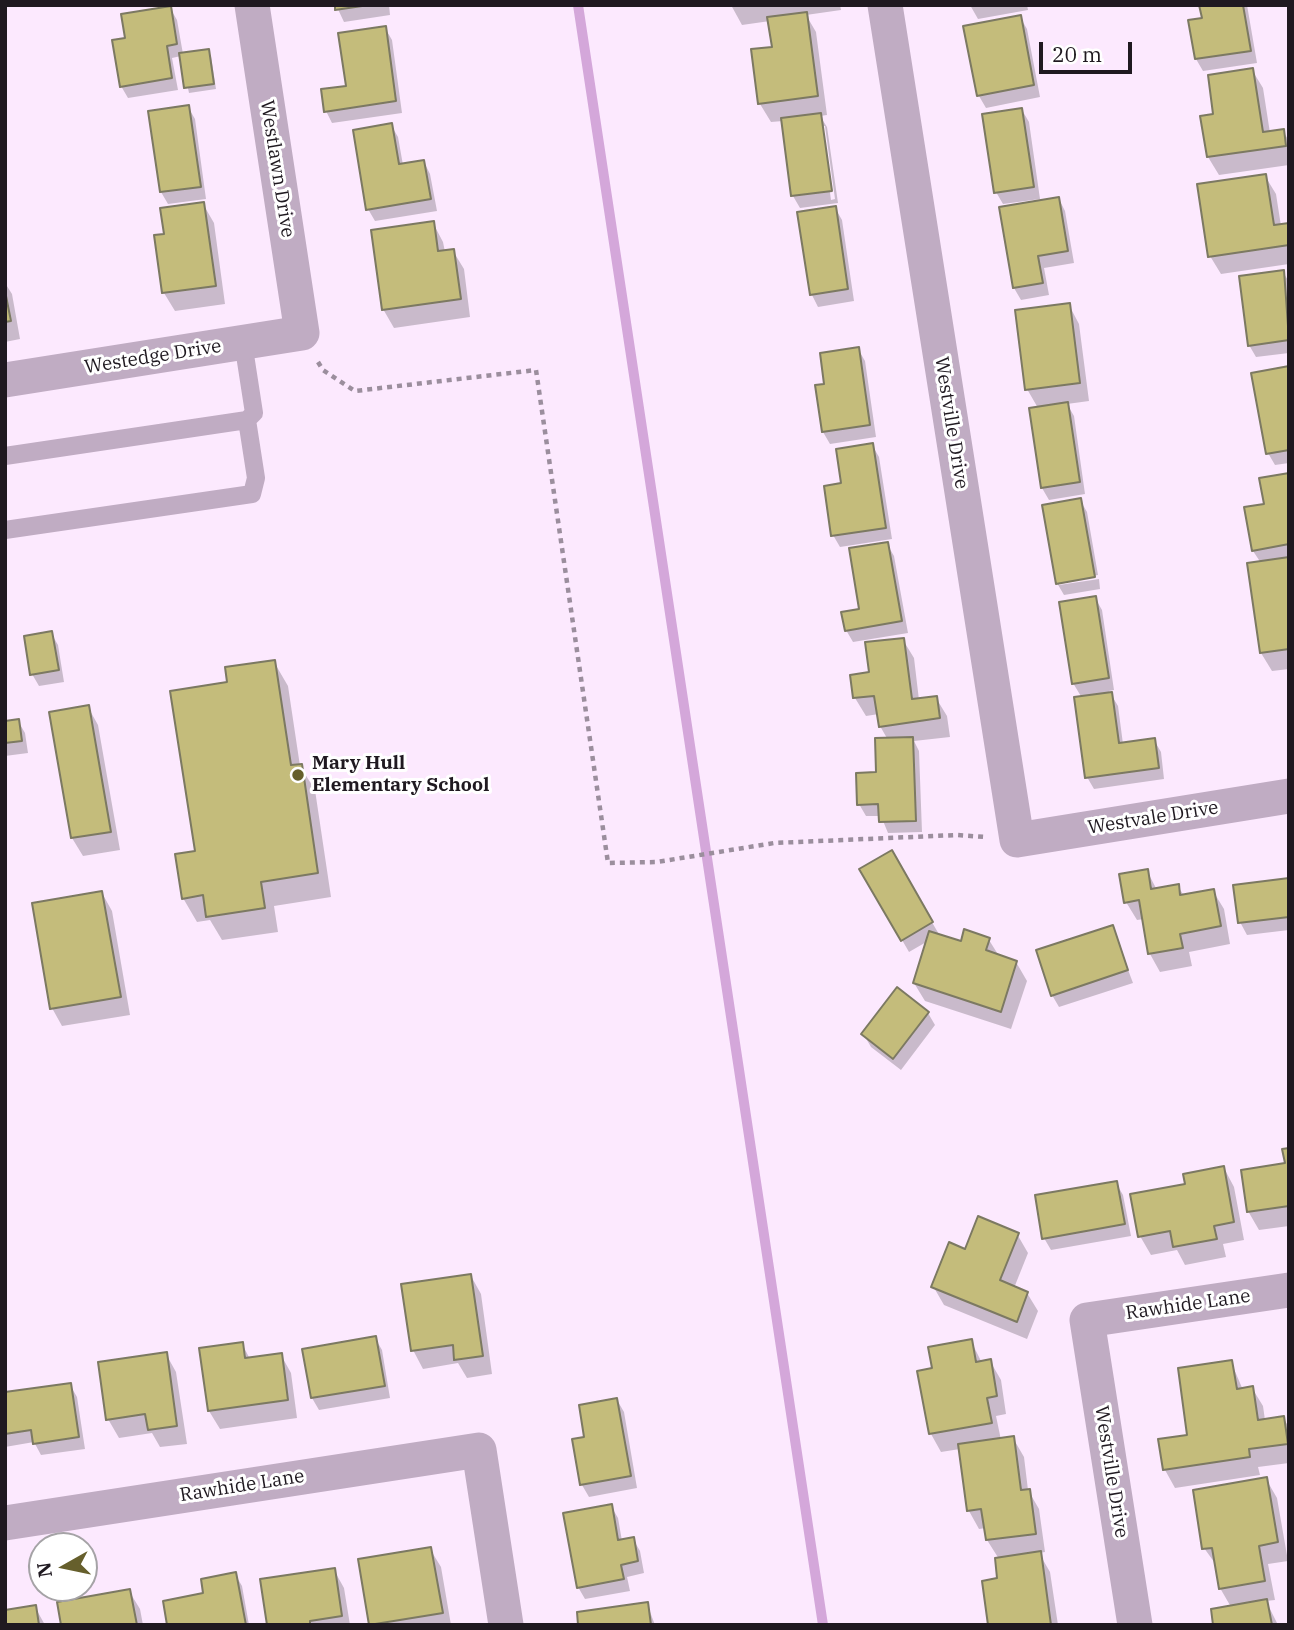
<!DOCTYPE html>
<html>
<head>
<meta charset="utf-8">
<style>
	body { margin:0 }
	#map { position:relative; width:1294px; height:1630px; overflow:hidden; background:#fce9fe; font-family:"IBM Plex Serif",serif }
	canvas { display:block }
	.frame { position:absolute; inset:0; border:7px solid #1f1920; pointer-events:none }
	.north { position:absolute; left:28px; top:1532px; width:70px; height:70px; box-sizing:border-box; background:#fff; border:2px solid #a5a3a6; border-radius:50%; rotate:261deg; font-size:19px; font-weight:700; line-height:28px; text-align:center; color:#1f1920 }
	.north::after { content:''; display:block; margin:auto; width:24px; height:32px; background:#665f2c; clip-path:polygon(50% 0,100% 100%,50% 72%,0 100%) }
	.scale { position:absolute; left:1039px; top:42px; width:93px; height:32px; box-sizing:border-box; border:4px solid #1f1920; border-top:0; padding-left:9px; font-size:21px; line-height:24px; white-space:nowrap; color:#1f1920; -webkit-text-stroke:5px #fff; paint-order:stroke }
</style>
</head>
<body>
<div id="map">
<canvas width="1294" height="1630"></canvas>
<div class="frame"></div>
<div class="north">N</div>
<div class="scale">20 m</div>
</div>
<script>
const ctx = document.querySelector('canvas').getContext('2d');
ctx.lineJoin = 'round';
function fill(path, color) { ctx.fillStyle = color; ctx.fill(path, 'evenodd'); }
function strokePath(path, color, width, dash) { ctx.strokeStyle = color; ctx.lineWidth = width; ctx.lineCap = dash ? 'butt' : 'round'; ctx.setLineDash(dash || []); ctx.stroke(path); }
function write(font, color, halo, rows, align = 'center') {
  ctx.font = font + ' "IBM Plex Serif",serif'; ctx.lineWidth = 6; ctx.setLineDash([]); ctx.textBaseline = 'middle'; ctx.strokeStyle = halo; ctx.fillStyle = color; for (const [text, x, y, turn = 0] of rows) {
    ctx.save(); ctx.translate(x, y); ctx.rotate((+turn || 0) * Math.PI / 180); ctx.textAlign = isNaN(turn) ? turn : align; if (halo) ctx.strokeText(text, 0, 0); ctx.fillText(text, 0, 0); ctx.restore();
  }
}
fill(new Path2D(`
	M 336,5 L 389,5 L 390,15 L 344,22 Z
	M 731,5 L 840,5 L 841,10 L 806,15 L 816,32 L 827,115 L 820,116 L 827,127 L 838,203 L 800,208 L 793,196 L 783,121 L 771,122 L 760,104 L 753,51 L 774,48 L 770,21 L 742,25 ZM 821,126 L 825,126 L 835,199 L 831,200 Z
	M 970,5 L 1027,5 L 1028,10 L 978,19 Z
	M 1201,5 L 1247,5 L 1257,63 L 1203,71 L 1196,59 L 1190,22 L 1204,20 Z
	M 170,8 L 177,20 L 183,54 L 208,51 L 211,56 L 216,89 L 189,93 L 181,56 L 172,58 L 178,90 L 128,98 L 121,86 L 127,40 Z
	M 1020,17 L 1027,29 L 1040,97 L 986,108 L 979,96 Z
	M 385,28 L 392,40 L 402,113 L 332,123 L 326,111 L 348,87 Z
	M 1252,70 L 1263,88 L 1270,133 L 1283,131 L 1289,141 L 1289,165 L 1219,175 L 1208,157 L 1215,115 Z
	M 188,107 L 195,119 L 206,199 L 168,204 L 161,192 L 150,113 Z
	M 1022,110 L 1029,122 L 1040,199 L 1003,204 L 996,192 Z
	M 391,125 L 398,137 L 403,165 L 424,162 L 430,174 L 437,211 L 375,221 L 368,209 Z
	M 1265,176 L 1276,194 L 1281,226 L 1289,226 L 1289,264 L 1221,274 L 1210,256 Z
	M 1059,199 L 1065,211 L 1074,263 L 1044,268 L 1049,295 L 1021,300 L 1014,288 Z
	M 203,204 L 214,223 L 225,304 L 175,311 L 164,293 L 166,235 Z
	M 835,208 L 842,220 L 854,301 L 818,307 L 812,295 Z
	M 433,223 L 443,242 L 445,252 L 453,251 L 464,269 L 470,317 L 394,328 L 383,309 Z
	M 1283,272 L 1289,282 L 1289,353 L 1256,357 L 1249,345 Z
	M 5,283 L 12,294 L 20,339 L 5,342 Z
	M 1069,305 L 1079,324 L 1089,401 L 1067,404 L 1074,416 L 1085,494 L 1049,500 L 1042,488 L 1038,408 L 1027,389 Z
	M 858,349 L 865,361 L 876,437 L 830,444 L 823,432 L 826,385 Z
	M 1289,368 L 1289,463 L 1275,465 L 1268,453 Z
	M 872,445 L 879,457 L 892,539 L 840,547 L 833,535 L 843,485 Z
	M 1289,475 L 1289,669 L 1272,671 L 1261,653 L 1261,563 L 1253,551 L 1266,505 Z
	M 1080,500 L 1087,512 L 1098,575 L 1059,582 L 1059,585 L 1099,579 L 1100,589 L 1064,595 L 1057,583 Z
	M 887,544 L 894,556 L 908,633 L 853,642 L 846,630 L 861,611 Z
	M 1095,598 L 1102,610 L 1114,690 L 1109,691 L 1118,706 L 1123,744 L 1154,740 L 1161,752 L 1164,779 L 1094,789 L 1087,777 L 1082,698 L 1073,683 Z
	M 51,633 L 58,645 L 64,682 L 39,686 L 32,674 Z
	M 903,640 L 914,658 L 919,700 L 936,698 L 947,716 L 950,737 L 914,741 L 919,751 L 922,832 L 888,833 L 881,816 L 866,816 L 859,804 L 878,774 L 888,740 L 880,726 L 879,714 L 866,716 L 855,698 L 852,676 L 871,674 Z
	M 274,662 L 288,686 L 300,766 L 315,790 L 331,897 L 274,906 L 278,932 L 222,940 L 210,920 L 197,922 L 183,898 L 197,852 Z
	M 88,707 L 98,725 L 120,850 L 83,856 L 72,838 Z
	M 18,721 L 25,733 L 28,753 L 5,756 L 5,722 Z
	M 891,852 L 940,936 L 962,944 L 989,940 L 999,956 L 1016,962 L 1027,981 L 1011,1029 L 925,1001 L 914,983 L 928,941 L 909,952 L 861,869 Z
	M 1147,871 L 1157,890 L 1178,886 L 1184,896 L 1213,891 L 1224,909 L 1230,944 L 1189,952 L 1192,966 L 1160,972 L 1150,954 L 1144,919 L 1137,920 L 1126,902 Z
	M 1289,880 L 1289,930 L 1247,935 L 1240,922 Z
	M 102,893 L 112,911 L 130,1015 L 62,1026 L 52,1008 Z
	M 1112,927 L 1133,983 L 1059,1007 L 1052,995 Z
	M 928,1013 L 935,1025 L 901,1070 L 871,1047 L 864,1035 Z
	M 1289,1150 L 1289,1226 L 1259,1230 L 1248,1211 L 1287,1165 Z
	M 1224,1168 L 1234,1187 L 1244,1240 L 1223,1244 L 1226,1257 L 1185,1265 L 1177,1250 L 1151,1255 L 1140,1236 L 1186,1185 Z
	M 1116,1183 L 1123,1195 L 1131,1236 L 1051,1250 L 1044,1238 Z
	M 1017,1234 L 1028,1253 L 1014,1288 L 1027,1293 L 1038,1311 L 1027,1339 L 944,1305 L 933,1286 L 966,1251 Z
	M 471,1276 L 481,1294 L 492,1374 L 467,1378 L 458,1363 L 423,1369 L 413,1350 Z
	M 375,1338 L 382,1350 L 390,1398 L 319,1410 L 312,1398 L 304,1351 Z
	M 971,1341 L 982,1363 L 990,1361 L 1001,1380 L 1006,1414 L 996,1416 L 1001,1440 L 1013,1438 L 1024,1457 L 1028,1490 L 1039,1509 L 1045,1552 L 1039,1553 L 1050,1572 L 1058,1625 L 989,1625 L 999,1580 L 999,1559 L 987,1540 L 986,1528 L 979,1529 L 969,1511 L 960,1449 L 941,1452 L 931,1434 L 919,1373 L 934,1370 Z
	M 242,1344 L 250,1359 L 281,1355 L 291,1373 L 297,1418 L 220,1429 L 209,1411 Z
	M 166,1354 L 176,1372 L 187,1444 L 160,1447 L 152,1433 L 119,1438 L 108,1419 Z
	M 1231,1362 L 1243,1390 L 1252,1388 L 1263,1406 L 1265,1420 L 1283,1418 L 1289,1427 L 1289,1463 L 1258,1467 L 1260,1475 L 1175,1488 L 1165,1470 L 1189,1436 Z
	M 70,1385 L 77,1397 L 85,1449 L 41,1455 L 34,1442 L 5,1447 L 5,1394 Z
	M 617,1400 L 624,1412 L 637,1488 L 589,1497 L 582,1485 L 574,1440 L 586,1438 Z
	M 1266,1479 L 1277,1498 L 1288,1561 L 1268,1564 L 1275,1600 L 1266,1601 L 1278,1625 L 1215,1625 L 1231,1607 L 1220,1588 L 1217,1566 L 1204,1548 Z
	M 611,1506 L 618,1518 L 622,1541 L 633,1539 L 640,1551 L 644,1573 L 627,1577 L 630,1591 L 585,1599 L 578,1587 Z
	M 430,1549 L 441,1567 L 451,1625 L 371,1625 L 360,1561 Z
	M 334,1570 L 344,1588 L 350,1625 L 268,1625 Z
	M 235,1574 L 242,1586 L 249,1625 L 169,1625 Z
	M 129,1591 L 140,1609 L 143,1625 L 63,1625 Z
	M 647,1604 L 655,1625 L 580,1625 Z
	M 35,1607 L 45,1625 L 5,1625 Z`), '#0003');
strokePath(new Path2D(`
	M 578,5 L 823,1625`), '#d4a7da', 10);
const building = new Path2D(`
	M 335,5 L 369,5 L 335,10 Z
	M 1199,5 L 1243,5 L 1251,51 L 1195,59 L 1188,20 L 1202,18 Z
	M 171,6 L 177,44 L 167,46 L 172,78 L 120,87 L 112,40 L 125,38 L 121,14 Z
	M 807,12 L 818,96 L 758,104 L 751,49 L 772,47 L 767,17 Z
	M 1021,15 L 1034,85 L 977,96 L 963,26 Z
	M 386,26 L 396,101 L 324,112 L 321,89 L 346,86 L 338,33 Z
	M 209,49 L 214,84 L 184,88 L 179,53 Z
	M 1253,68 L 1263,132 L 1284,129 L 1286,146 L 1207,157 L 1200,116 L 1213,114 L 1208,75 Z
	M 189,105 L 201,187 L 160,192 L 148,111 Z
	M 1022,108 L 1034,187 L 994,193 L 982,114 Z
	M 821,113 L 832,191 L 791,196 L 781,118 Z
	M 392,123 L 399,164 L 424,160 L 431,199 L 366,210 L 353,130 Z
	M 1266,174 L 1274,225 L 1289,223 L 1289,245 L 1208,257 L 1197,184 Z
	M 1059,197 L 1068,251 L 1038,256 L 1043,283 L 1013,288 L 999,207 Z
	M 204,202 L 216,286 L 162,293 L 154,235 L 164,234 L 160,208 Z
	M 836,206 L 848,289 L 810,295 L 797,212 Z
	M 434,221 L 438,251 L 454,249 L 461,299 L 382,310 L 371,230 Z
	M 1284,270 L 1289,340 L 1248,346 L 1239,276 Z
	M 5,291 L 11,321 L 5,322 Z
	M 1070,303 L 1080,383 L 1025,390 L 1015,310 Z
	M 859,347 L 870,425 L 822,432 L 815,385 L 824,384 L 820,353 Z
	M 1289,366 L 1289,450 L 1266,454 L 1251,373 Z
	M 1068,402 L 1080,482 L 1041,488 L 1029,408 Z
	M 873,443 L 886,528 L 831,536 L 824,486 L 841,483 L 836,449 Z
	M 1289,473 L 1289,544 L 1252,551 L 1244,507 L 1264,504 L 1259,478 Z
	M 1081,498 L 1095,577 L 1056,584 L 1042,505 Z
	M 888,542 L 902,621 L 845,631 L 841,612 L 859,609 L 849,548 Z
	M 1289,557 L 1289,649 L 1260,653 L 1247,563 Z
	M 1096,596 L 1109,678 L 1072,684 L 1059,602 Z
	M 52,631 L 59,670 L 30,675 L 24,636 Z
	M 904,638 L 912,699 L 937,696 L 940,718 L 879,727 L 874,696 L 853,698 L 850,675 L 869,672 L 865,642 Z
	M 275,660 L 291,765 L 302,764 L 318,873 L 261,882 L 265,908 L 206,917 L 203,895 L 182,899 L 175,854 L 195,851 L 170,691 L 227,682 L 225,667 Z
	M 1112,692 L 1119,743 L 1155,738 L 1159,768 L 1085,778 L 1074,697 Z
	M 89,705 L 111,832 L 71,838 L 49,712 Z
	M 19,719 L 22,741 L 5,743 L 5,721 Z
	M 913,737 L 916,821 L 879,822 L 878,804 L 857,805 L 856,773 L 876,772 L 875,738 Z
	M 892,850 L 933,922 L 901,941 L 859,869 Z
	M 1148,869 L 1151,889 L 1179,884 L 1180,895 L 1214,889 L 1221,926 L 1180,934 L 1183,948 L 1148,954 L 1139,900 L 1124,903 L 1119,874 Z
	M 1289,878 L 1289,917 L 1238,923 L 1233,885 Z
	M 102,891 L 121,997 L 50,1009 L 32,903 Z
	M 1113,925 L 1128,970 L 1051,996 L 1036,950 Z
	M 964,929 L 990,938 L 986,950 L 1017,961 L 1001,1012 L 913,983 L 929,931 L 961,941 Z
	M 897,987 L 929,1012 L 893,1059 L 861,1034 Z
	M 1289,1148 L 1289,1206 L 1247,1212 L 1241,1170 L 1285,1163 L 1282,1149 Z
	M 1224,1166 L 1234,1222 L 1214,1226 L 1217,1239 L 1173,1247 L 1170,1231 L 1138,1237 L 1130,1194 L 1185,1184 L 1183,1174 Z
	M 1117,1181 L 1125,1224 L 1042,1239 L 1035,1195 Z
	M 978,1216 L 1019,1233 L 1000,1280 L 1028,1292 L 1017,1322 L 931,1287 L 949,1242 L 965,1249 Z
	M 471,1274 L 483,1356 L 454,1360 L 453,1345 L 411,1351 L 401,1284 Z
	M 376,1336 L 385,1386 L 311,1398 L 302,1349 Z
	M 972,1339 L 976,1362 L 991,1359 L 997,1396 L 987,1398 L 992,1423 L 929,1434 L 917,1371 L 932,1368 L 928,1347 Z
	M 243,1342 L 245,1358 L 282,1353 L 288,1400 L 208,1411 L 199,1348 Z
	M 167,1352 L 177,1426 L 148,1430 L 145,1414 L 106,1420 L 98,1362 Z
	M 1232,1360 L 1237,1389 L 1253,1386 L 1258,1420 L 1284,1416 L 1288,1444 L 1249,1449 L 1250,1457 L 1163,1470 L 1158,1439 L 1187,1435 L 1178,1368 Z
	M 71,1383 L 79,1437 L 33,1444 L 31,1430 L 5,1434 L 5,1392 Z
	M 617,1398 L 631,1476 L 580,1485 L 572,1439 L 584,1437 L 579,1405 Z
	M 1014,1436 L 1021,1490 L 1030,1489 L 1036,1534 L 986,1540 L 981,1509 L 967,1511 L 958,1444 Z
	M 1267,1477 L 1278,1542 L 1259,1546 L 1265,1581 L 1219,1589 L 1212,1548 L 1202,1549 L 1193,1490 Z
	M 612,1504 L 618,1540 L 634,1537 L 638,1561 L 621,1565 L 624,1579 L 577,1588 L 563,1513 Z
	M 431,1547 L 443,1613 L 369,1625 L 358,1559 Z
	M 1041,1551 L 1051,1625 L 988,1625 L 982,1581 L 997,1578 L 995,1558 Z
	M 335,1568 L 342,1616 L 310,1621 L 310,1625 L 267,1625 L 260,1579 Z
	M 236,1572 L 246,1625 L 167,1625 L 163,1601 L 203,1593 L 201,1579 Z
	M 130,1589 L 137,1625 L 61,1625 L 57,1602 Z
	M 1267,1599 L 1272,1625 L 1213,1625 L 1211,1609 Z
	M 648,1602 L 651,1625 L 578,1625 L 577,1612 Z
	M 36,1605 L 39,1625 L 5,1625 L 5,1610 Z`);
fill(building, '#c4bc7b');
strokePath(building, '#7c7962', 2);
strokePath(new Path2D(`
	M 318,362 L 323,370 L 355,391 L 536,370 L 608,863 L 657,862 L 774,843 L 957,835 L 985,837`), '#9b8e9d', 4.5, [5, 5]);
strokePath(new Path2D(`
	M 5,456 L 247,420 L 254,413 L 243,342
	M 5,530 L 252,494 L 256,478 L 247,420`), '#c0acc3', 18);
strokePath(new Path2D(`
	M 885,5 L 1017,840 L 1289,796
	M 5,380 L 302,333 L 252,5
	M 5,1523 L 479,1450 L 506,1625
	M 1135,1625 L 1087,1320 L 1289,1290`), '#c0acc3', 35);
for (const [x, y, r, color] of [
	[298,775,7,"#665f2c"]
]) { const dot = new Path2D(); dot.arc(x, y, r, 0, 2 * Math.PI); ctx.fillStyle = color; ctx.fill(dot); strokePath(dot, '#fff', 2.5); }
write('19px', '#1f1920', '#fff', [
	["Westlawn Drive",277,169,81],
	["Westedge Drive",153,357,-9],
	["Westville Drive",951,423,81],
	["Westvale Drive",1153,818,-9],
	["Rawhide Lane",1188,1305,-8],
	["Westville Drive",1111,1472,81],
	["Rawhide Lane",242,1486,-9]
]);
write('bold 19px', '#1f1920', '#fff', [
	["Mary Hull",312,764],
	["Elementary School",312,786]
], 'left');
</script>
</body>
</html>
